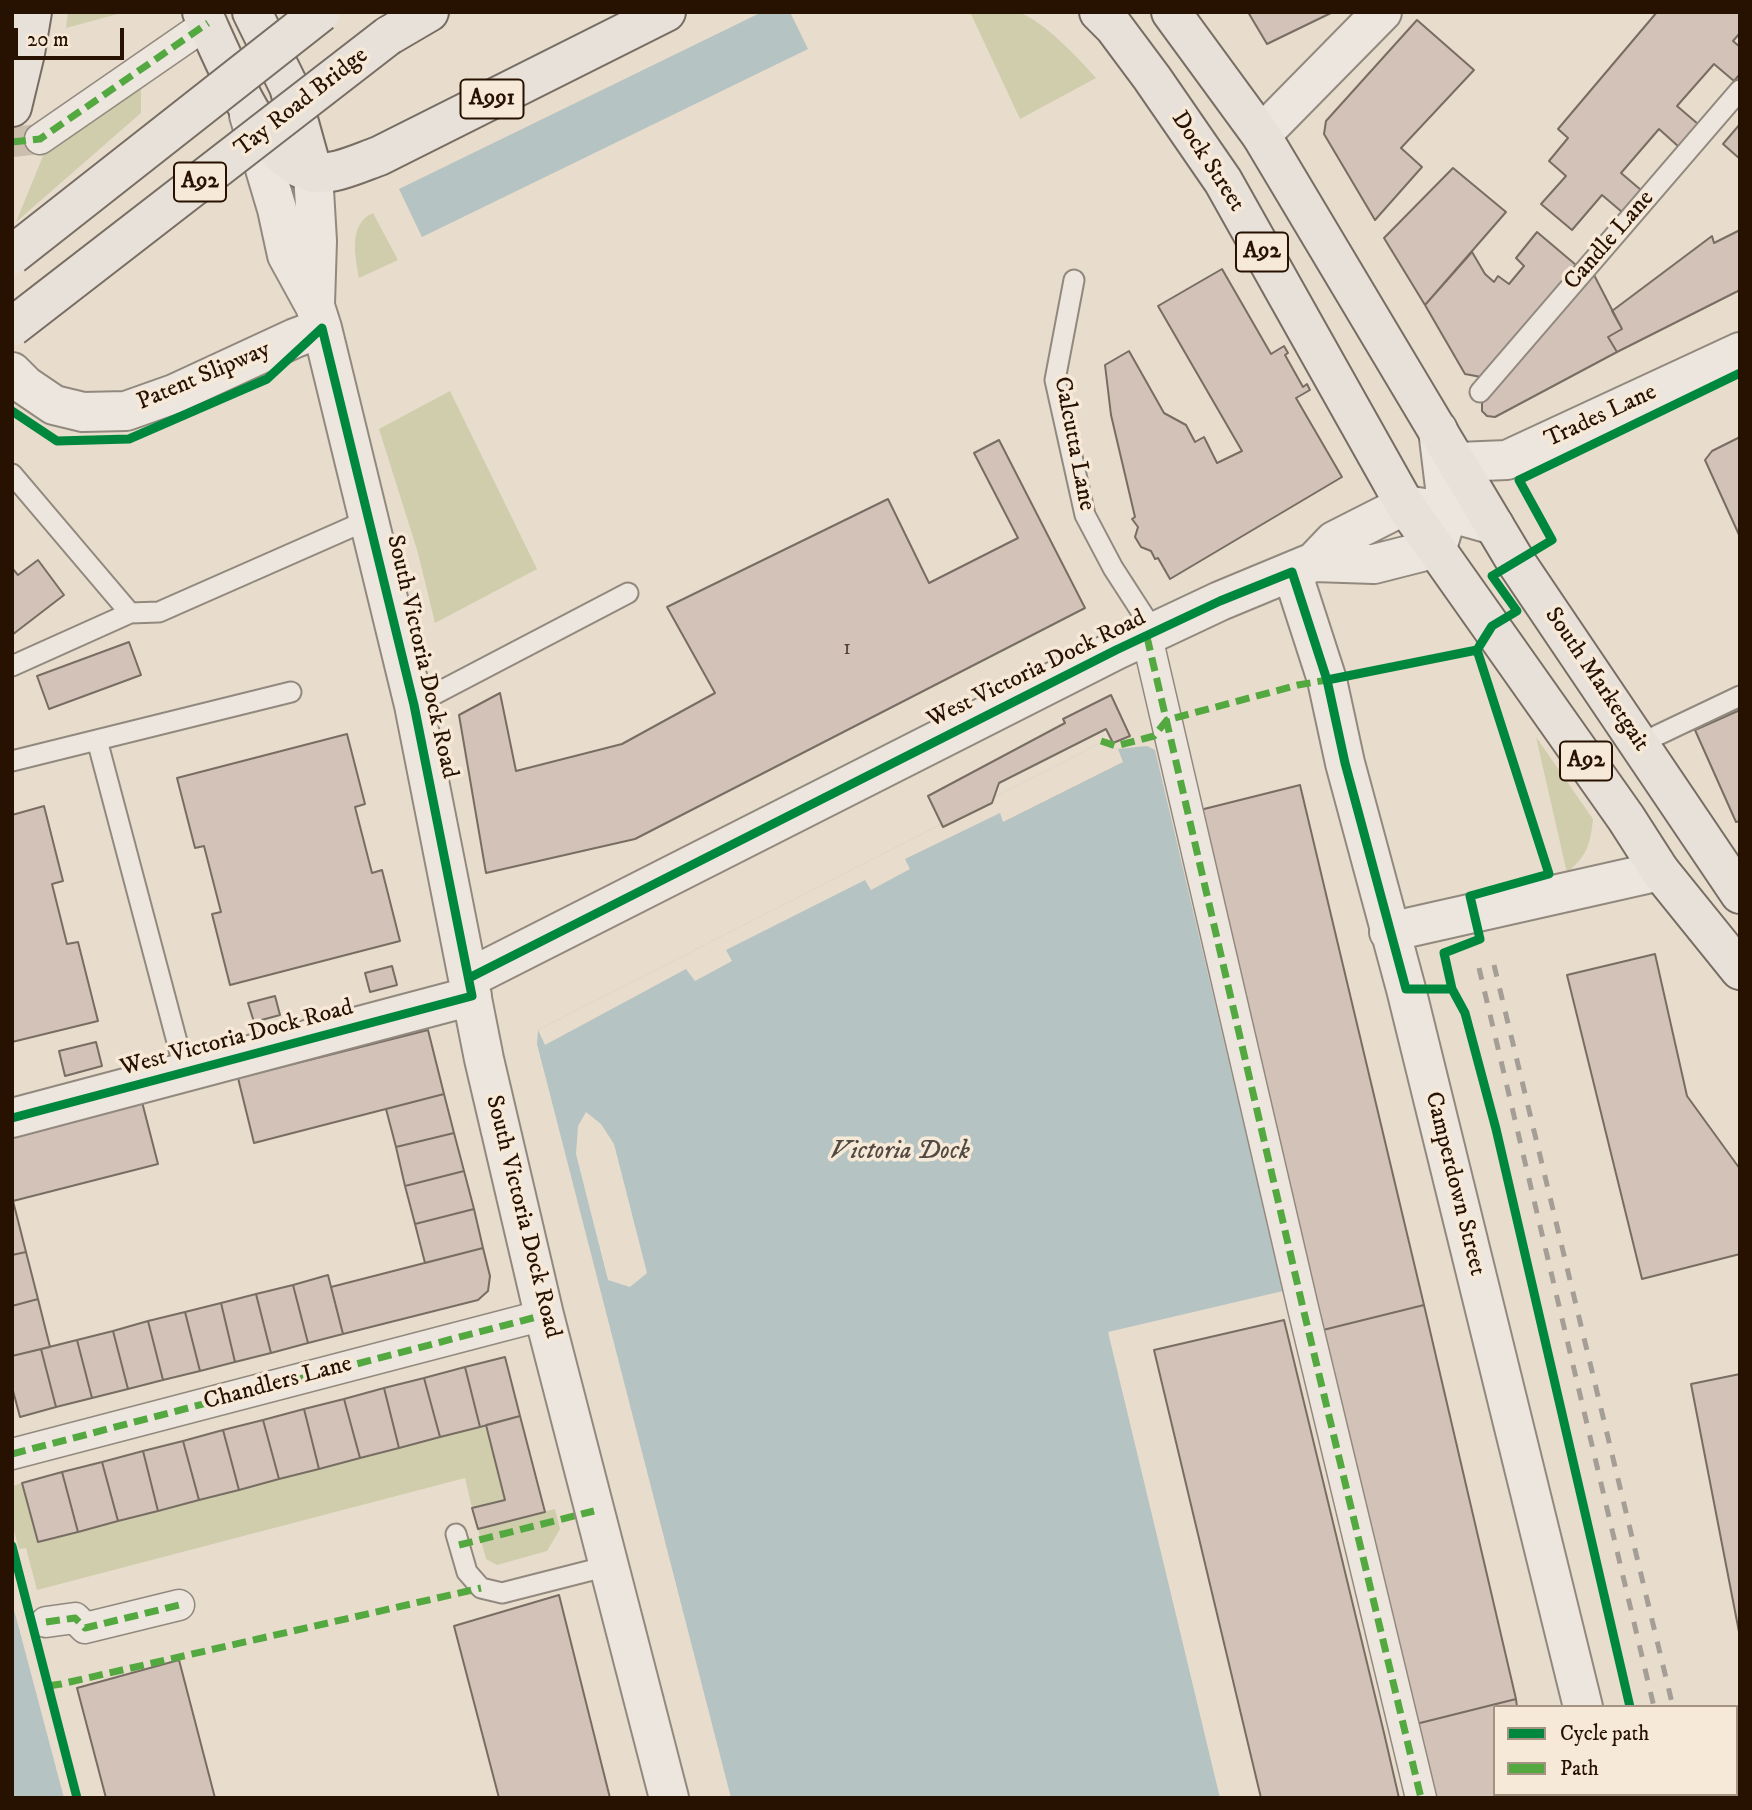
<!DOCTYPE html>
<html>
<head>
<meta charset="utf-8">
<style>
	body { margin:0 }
	#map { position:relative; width:1752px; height:1810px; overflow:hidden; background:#e8dccc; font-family:"IM FELL DW Pica",serif }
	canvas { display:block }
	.frame { position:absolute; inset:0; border:14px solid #271100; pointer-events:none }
	.legend { position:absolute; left:1493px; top:1705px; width:245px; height:91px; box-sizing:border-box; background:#f7e9d7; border:2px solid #a49381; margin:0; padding:9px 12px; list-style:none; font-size:21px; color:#271100 }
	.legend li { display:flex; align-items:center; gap:14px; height:35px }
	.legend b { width:35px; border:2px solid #a49381 }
	.scale { position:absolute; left:14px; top:28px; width:110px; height:32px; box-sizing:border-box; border:4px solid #271100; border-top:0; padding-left:9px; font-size:21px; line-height:24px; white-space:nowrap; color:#271100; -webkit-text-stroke:5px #f7e9d7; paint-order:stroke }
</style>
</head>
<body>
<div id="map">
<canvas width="1752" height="1810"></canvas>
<div class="frame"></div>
<ul class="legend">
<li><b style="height:9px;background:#00873e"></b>Cycle path</li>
<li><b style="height:9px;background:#53a840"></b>Path</li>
</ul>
<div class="scale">20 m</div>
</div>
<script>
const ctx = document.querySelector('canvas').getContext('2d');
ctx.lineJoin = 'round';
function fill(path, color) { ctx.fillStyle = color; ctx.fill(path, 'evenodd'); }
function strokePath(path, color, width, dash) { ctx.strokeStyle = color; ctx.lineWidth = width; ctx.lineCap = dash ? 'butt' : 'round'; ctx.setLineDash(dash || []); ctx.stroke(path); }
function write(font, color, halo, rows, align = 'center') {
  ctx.font = font + ' "IM FELL DW Pica",serif'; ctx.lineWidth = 7; ctx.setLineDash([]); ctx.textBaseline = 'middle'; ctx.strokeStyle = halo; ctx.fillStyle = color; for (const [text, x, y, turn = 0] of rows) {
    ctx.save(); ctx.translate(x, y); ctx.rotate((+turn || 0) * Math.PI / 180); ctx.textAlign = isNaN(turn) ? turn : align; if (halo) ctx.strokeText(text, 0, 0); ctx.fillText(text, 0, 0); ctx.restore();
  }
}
fill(new Path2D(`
	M 68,12 L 125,12 L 66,28 Z
	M 970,12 C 984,12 1006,8 1020,13 C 1045,22 1078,58 1096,78 L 1020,119 Z
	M 141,87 L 141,113 L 16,222 L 43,156 Z
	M 373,213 L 398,260 L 359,278 C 355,256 348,224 373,213 Z
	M 450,391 L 537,569 L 435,623 L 418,553 L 379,429 Z
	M 1536,737 L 1593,819 C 1590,846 1587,855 1567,873 Z
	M 486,1425 L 505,1500 L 472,1508 L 465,1478 L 37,1590 L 26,1548 L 19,1549 L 12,1524 L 12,1486 L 22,1483 L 38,1542 Z
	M 555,1509 L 560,1529 L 547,1551 L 497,1565 L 486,1559 L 478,1529 Z`), '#d0cdac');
fill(new Path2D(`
	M 762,12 L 790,12 L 808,49 L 422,237 L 399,189 Z
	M 1100,743 L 1118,749 L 1147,746 L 1155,750 L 1283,1291 L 1108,1332 L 1220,1798 L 731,1798 L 537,1044 L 538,1030 ZM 586,1112 L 601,1124 L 614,1144 L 647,1273 L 630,1287 L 608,1280 L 576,1154 L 578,1126 Z
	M 12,1602 L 64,1798 L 12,1798 Z`), '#b6c3c3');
fill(new Path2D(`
	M 1100,743 L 1118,749 L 1123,762 L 1003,822 L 1000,813 L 905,859 L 910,869 L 871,890 L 865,880 L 726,950 L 732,961 L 695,981 L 686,969 L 545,1045 L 538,1030 Z`), '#e8dccc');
const building = new Path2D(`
	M 1248,12 L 1333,12 L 1267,44 Z
	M 1657,12 L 1740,12 L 1740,33 L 1733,41 L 1740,47 L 1740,74 L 1734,81 L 1714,64 L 1677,106 L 1698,124 L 1679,147 L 1659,129 L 1621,173 L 1641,190 L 1622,212 L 1602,195 L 1572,230 L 1541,204 L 1566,176 L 1549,161 L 1568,138 L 1558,129 Z
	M 1417,20 L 1474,70 L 1401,148 L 1422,167 L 1375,220 L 1324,134 L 1326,121 Z
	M 1740,124 L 1740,159 L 1723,144 Z
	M 1453,168 L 1506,212 L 1425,305 L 1384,238 Z
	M 1740,230 L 1740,290 L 1617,352 L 1608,337 L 1622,329 L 1612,311 L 1712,236 L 1714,243 Z
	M 1537,232 L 1576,265 L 1481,377 L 1465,374 L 1425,305 L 1472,252 L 1485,274 L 1494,282 L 1498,276 L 1509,284 L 1524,266 L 1516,258 Z
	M 1222,269 L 1271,354 L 1284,346 L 1288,353 L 1285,355 L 1303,387 L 1307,384 L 1310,390 L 1296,398 L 1342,477 L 1170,579 L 1158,558 L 1155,559 L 1151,551 L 1141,547 L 1135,537 L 1138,527 L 1132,519 L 1135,517 L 1111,415 L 1105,365 L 1129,351 L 1164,413 L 1186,425 L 1195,442 L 1204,437 L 1217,463 L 1242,451 L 1158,306 Z
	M 1593,273 L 1622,329 L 1608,337 L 1617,352 L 1495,417 L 1487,416 L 1482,411 L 1482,403 Z
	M 1740,437 L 1740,537 L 1705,460 L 1712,451 Z
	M 999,440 L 1085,608 L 635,839 L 486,873 L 459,715 L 500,693 L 516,771 L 622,744 L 715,693 L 667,607 L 888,499 L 929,583 L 1018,538 L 974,453 Z
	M 38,560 L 64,595 L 12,635 L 12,568 L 18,575 Z
	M 129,642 L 141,675 L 49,709 L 37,676 Z
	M 1111,695 L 1130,736 L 1113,743 L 1106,729 L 999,783 L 992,803 L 943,827 L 928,796 L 1065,723 L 1063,719 Z
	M 1740,710 L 1740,821 L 1736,822 L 1695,730 Z
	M 347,734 L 365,804 L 355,807 L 372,873 L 382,870 L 400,941 L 230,985 L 212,914 L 221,912 L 204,846 L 195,848 L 177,778 Z
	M 1300,785 L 1424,1305 L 1323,1330 L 1200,810 Z
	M 44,806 L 63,881 L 52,884 L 67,944 L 78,942 L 98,1021 L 12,1042 L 12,815 Z
	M 1655,954 L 1687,1096 L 1740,1169 L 1740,1254 L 1642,1279 L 1567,975 Z
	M 392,966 L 397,985 L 370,992 L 365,973 Z
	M 275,996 L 280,1015 L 254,1022 L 248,1003 Z
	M 428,1030 L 444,1094 L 254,1143 L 238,1078 Z
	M 96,1042 L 102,1066 L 65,1076 L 59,1051 Z
	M 444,1094 L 454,1133 L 396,1147 L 386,1109 Z
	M 142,1102 L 158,1164 L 13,1201 L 12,1135 Z
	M 454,1133 L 464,1171 L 405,1186 L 396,1147 Z
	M 464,1171 L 474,1209 L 415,1224 L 405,1186 Z
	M 13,1201 L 26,1252 L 12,1255 L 12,1201 Z
	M 474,1209 L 483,1248 L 425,1263 L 415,1224 Z
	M 483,1248 L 490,1276 L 488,1291 L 478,1300 L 343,1334 L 331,1287 Z
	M 26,1252 L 38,1299 L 12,1306 L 12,1255 Z
	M 328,1275 L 343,1334 L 308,1343 L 293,1285 Z
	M 293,1285 L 308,1343 L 271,1353 L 256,1294 Z
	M 256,1294 L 271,1353 L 235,1362 L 221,1303 Z
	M 38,1299 L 50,1347 L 12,1356 L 12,1306 Z
	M 221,1303 L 235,1362 L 200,1371 L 185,1312 Z
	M 1424,1305 L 1516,1699 L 1416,1724 L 1323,1330 Z
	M 185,1312 L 200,1371 L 163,1380 L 148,1321 Z
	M 1284,1320 L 1384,1733 L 1399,1798 L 1261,1798 L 1154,1350 Z
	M 148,1321 L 163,1380 L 128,1389 L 113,1331 Z
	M 113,1331 L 128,1389 L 92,1398 L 77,1340 Z
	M 77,1340 L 92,1398 L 56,1407 L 41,1349 Z
	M 41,1349 L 56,1407 L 20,1417 L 12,1387 L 12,1356 Z
	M 505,1357 L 520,1416 L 480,1427 L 465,1367 Z
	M 465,1367 L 480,1427 L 440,1437 L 424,1378 Z
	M 1740,1374 L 1740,1637 L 1691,1384 Z
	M 424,1378 L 440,1437 L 399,1448 L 384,1388 Z
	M 384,1388 L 399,1448 L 360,1458 L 344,1399 Z
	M 344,1399 L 360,1458 L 319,1469 L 304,1409 Z
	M 304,1409 L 319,1469 L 279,1479 L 263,1420 Z
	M 520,1416 L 545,1512 L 478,1529 L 472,1508 L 505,1500 L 486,1425 Z
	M 263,1420 L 279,1479 L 239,1490 L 223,1430 Z
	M 223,1430 L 239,1490 L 199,1500 L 183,1441 Z
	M 183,1441 L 199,1500 L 158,1511 L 143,1451 Z
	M 143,1451 L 158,1511 L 118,1521 L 102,1462 Z
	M 102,1462 L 118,1521 L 78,1532 L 62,1472 Z
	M 62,1472 L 78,1532 L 38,1542 L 22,1483 Z
	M 559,1595 L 610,1798 L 499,1798 L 454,1626 Z
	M 179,1660 L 215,1798 L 106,1798 L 77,1688 Z
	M 1516,1699 L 1517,1707 L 1495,1707 L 1495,1794 L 1538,1794 L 1539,1798 L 1434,1798 L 1416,1724 Z`);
fill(building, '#d3c2b7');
strokePath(building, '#776d63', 2);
strokePath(new Path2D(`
	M 12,142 L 40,139`), '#cbbead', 30, [30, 15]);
const service = new Path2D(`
	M 1074,280 L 1055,380 L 1085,515 L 1113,568 L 1155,633
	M 1480,392 L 1740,90
	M 12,474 L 130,613
	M 12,666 L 130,613 L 159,612 L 370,519
	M 414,705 L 628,593
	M 97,740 L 185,1072
	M 1639,744 L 1740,696
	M 12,761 L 291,692
	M 456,1534 L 467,1572 L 481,1588 L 502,1593 L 608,1566`);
const pedestrian = new Path2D(`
	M 40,139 L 208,23
	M 1147,637 L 1303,1308 L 1421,1798
	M 12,1454 L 544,1315
	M 46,1622 L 75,1618 L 85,1628 L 179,1605`);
const minor = new Path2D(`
	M 249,115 L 277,209 L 287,255 L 315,306 L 322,328 L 414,705 L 484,1059 L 544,1315 L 669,1798
	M 1261,135 L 1382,12
	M 313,173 L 317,241 L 315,304
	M 12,372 L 26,386 L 54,405 L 83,412 L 126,411 L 174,394 L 295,338 L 322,328
	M 1314,562 L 1374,564 L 1437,548 L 1448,512 L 1438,430
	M 1292,572 L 1327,680 L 1345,763 L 1406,989 L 1583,1707
	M 1389,932 L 1660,871
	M 469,978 L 1116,650 L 1220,601 L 1314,562 L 1334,541 L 1405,505 L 1448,512 L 1494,525
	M 12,1118 L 472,996
	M 1603,1794 L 1604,1798`);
const tertiary = new Path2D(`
	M 1458,462 L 1507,460 L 1740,352`);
const primary = new Path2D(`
	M 202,12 C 221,52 264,165 312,172 C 333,176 359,163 379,156 L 666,12
	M 252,12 L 289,87 L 313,173`);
const trunk = new Path2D(`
	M 1099,12 L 1114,27 L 1152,78 L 1223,181 L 1405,505 L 1626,818 L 1660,871 L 1740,970
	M 1171,12 L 1261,135 L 1516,562 L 1740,894
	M 388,36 L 429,12
	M 12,107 L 25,53 L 32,12`);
strokePath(service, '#92897e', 23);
strokePath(pedestrian, '#92897e', 33);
strokePath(minor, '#92897e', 42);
strokePath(tertiary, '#92897e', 42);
strokePath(primary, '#776d63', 42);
strokePath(trunk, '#776d63', 42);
strokePath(service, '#ece6de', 19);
strokePath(pedestrian, '#ece6de', 30);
strokePath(minor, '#ece6de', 38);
strokePath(tertiary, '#ece6de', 38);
strokePath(primary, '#e8e1d9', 38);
strokePath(trunk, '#e8e1d9', 38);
strokePath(new Path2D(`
	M 1494,965 L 1673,1707
	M 1479,968 L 1654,1707
	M 1674,1794 L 1675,1798
	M 1694,1794 L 1695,1798`), '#a59e96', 5, [12, 12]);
const trunkBridge = new Path2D(`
	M 12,255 L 321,12
	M 12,327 L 388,36`);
strokePath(trunkBridge, '#776d63', 42, []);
strokePath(trunkBridge, '#e8e1d9', 38);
strokePath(new Path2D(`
	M 12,142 L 40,139 L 208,23
	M 1147,637 L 1303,1308 L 1421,1798
	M 1101,741 L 1116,746 L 1154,736 L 1167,720 L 1298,685 L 1327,680
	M 12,1454 L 544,1315
	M 459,1545 L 594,1511
	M 46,1622 L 75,1618 L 85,1628 L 179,1605
	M 48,1686 L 61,1684 L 481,1588`), '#53a840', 7, [14, 7]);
strokePath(new Path2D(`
	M 12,411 L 57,441 L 129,439 L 267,379 L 322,328 L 414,705 L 472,996 L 12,1118
	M 1327,680 L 1477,650 L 1492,626 L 1517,611 L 1492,576 L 1552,540 L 1519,480 L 1740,373
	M 469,978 L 1116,650 L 1220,601 L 1292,572 L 1327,680 L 1345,763 L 1406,989 L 1452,989 L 1465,1013 L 1496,1129 L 1630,1707
	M 1452,989 L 1444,953 L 1480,939 L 1470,896 L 1549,874 L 1477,650
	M 12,1546 L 77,1798`), '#00873e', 9);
write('21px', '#533e2f', null, [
	["1",847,650]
]);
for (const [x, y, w] of [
	[492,99,63],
	[200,182,52],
	[1262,252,52],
	[1586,761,52]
]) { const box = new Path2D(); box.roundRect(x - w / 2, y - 19.5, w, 39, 5); ctx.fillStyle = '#f7e9d7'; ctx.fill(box); strokePath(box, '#271100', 2); }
write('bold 23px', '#271100', null, [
	["A991",492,99],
	["A92",200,182],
	["A92",1262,252],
	["A92",1586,761]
]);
write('24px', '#271100', '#f7e9d7', [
	["Tay Road Bridge",302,103,-38],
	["Dock Street",1207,162,57],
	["Candle Lane",1610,241,-49],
	["Patent Slipway",204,377,-23],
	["Trades Lane",1601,417,-25],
	["Calcutta Lane",1073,444,79],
	["South Victoria Dock Road",421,657,77],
	["West Victoria Dock Road",1037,670,-26],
	["South Marketgait",1596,680,56],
	["West Victoria Dock Road",237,1039,-15],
	["Camperdown Street",1454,1184,76],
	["South Victoria Dock Road",522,1217,76],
	["Chandlers Lane",278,1384,-15]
]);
write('italic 26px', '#524b43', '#f7e9d7', [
	["Victoria Dock",900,1153]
]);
</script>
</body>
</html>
